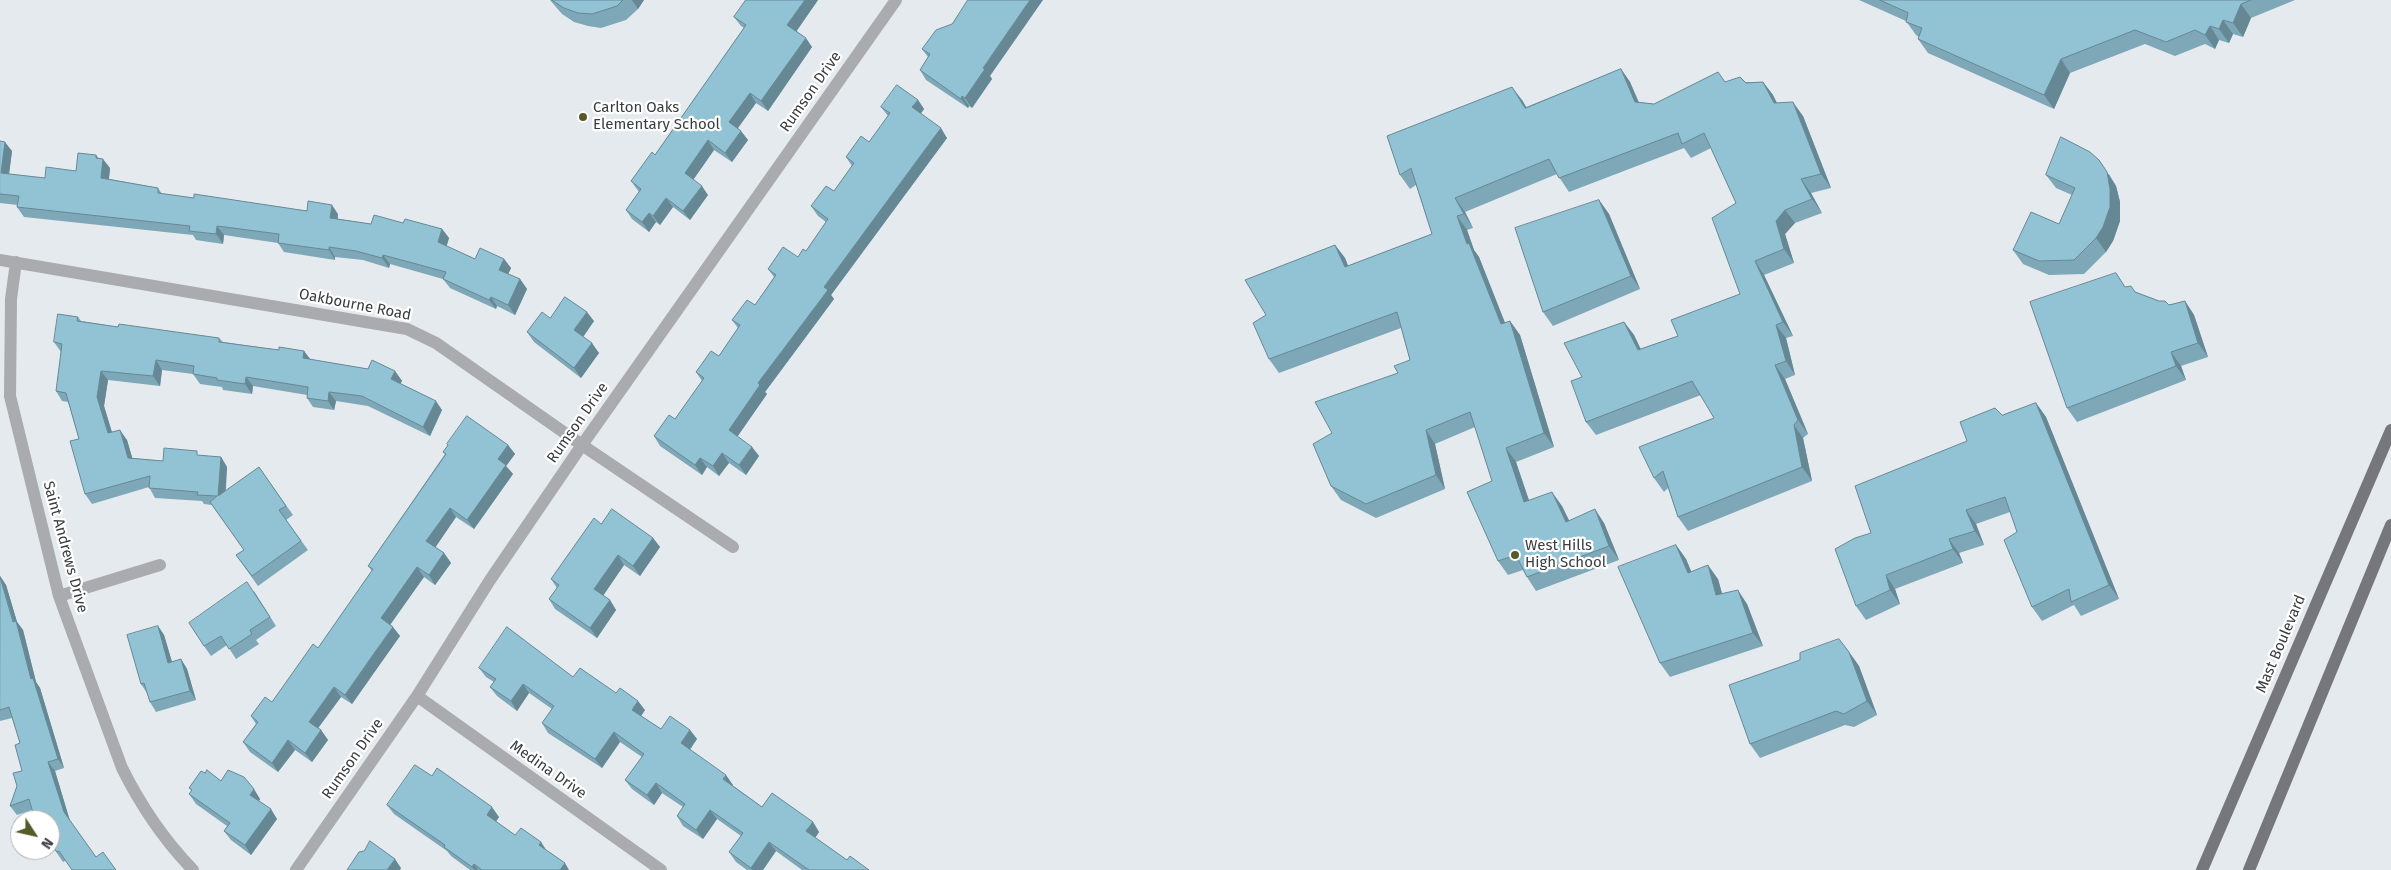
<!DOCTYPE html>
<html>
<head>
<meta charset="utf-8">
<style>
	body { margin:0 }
	#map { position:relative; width:2391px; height:870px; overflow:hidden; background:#e5eaef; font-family:"Fira Sans",sans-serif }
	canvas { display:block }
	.north { position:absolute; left:10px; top:810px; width:50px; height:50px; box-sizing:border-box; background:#fff; border:1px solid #b0b1b2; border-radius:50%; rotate:125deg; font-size:14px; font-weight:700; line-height:20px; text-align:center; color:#3a3c3f }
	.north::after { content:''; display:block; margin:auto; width:18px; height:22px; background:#555a28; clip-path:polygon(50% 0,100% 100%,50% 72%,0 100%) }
</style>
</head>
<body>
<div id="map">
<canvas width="2391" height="870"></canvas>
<div class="north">N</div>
</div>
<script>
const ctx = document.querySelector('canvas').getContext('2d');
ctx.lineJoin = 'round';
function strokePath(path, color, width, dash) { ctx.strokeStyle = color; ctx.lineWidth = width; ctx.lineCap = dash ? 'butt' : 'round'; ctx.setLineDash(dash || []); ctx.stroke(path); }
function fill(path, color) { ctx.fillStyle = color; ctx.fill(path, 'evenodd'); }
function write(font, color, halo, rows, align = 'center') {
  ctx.font = font + ' "Fira Sans",sans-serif'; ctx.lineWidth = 4.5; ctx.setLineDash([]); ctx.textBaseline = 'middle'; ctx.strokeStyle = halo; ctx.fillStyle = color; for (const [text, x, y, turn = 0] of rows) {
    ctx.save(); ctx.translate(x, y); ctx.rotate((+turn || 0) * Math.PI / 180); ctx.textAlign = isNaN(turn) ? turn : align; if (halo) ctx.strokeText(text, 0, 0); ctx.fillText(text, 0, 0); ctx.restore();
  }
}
strokePath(new Path2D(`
	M 0,260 L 407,329 L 436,343 L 582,445 L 733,547
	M 16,262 L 11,299 L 10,396 L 59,596 L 122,768 C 141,806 163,839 193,870
	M 59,596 L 160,565
	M 417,696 L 661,870
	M 296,870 L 417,696 L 490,580 L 582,445 L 896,0`), '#aaabae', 12);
strokePath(new Path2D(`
	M 2202,870 L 2391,430
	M 2249,870 L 2391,525`), '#76777c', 12);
fill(new Path2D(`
	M 550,0 L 644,0 L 638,9 L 626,20 L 601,28 L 588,26 L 574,22 L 562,14 Z
	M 746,0 L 818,0 L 796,31 L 812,47 L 768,111 L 756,103 L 738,128 L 748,140 L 732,162 L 714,150 L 693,180 L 708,195 L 690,220 L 673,207 L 660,225 L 656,222 L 649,232 L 632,219 L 626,210 L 639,192 L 631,181 L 655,155 L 744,28 L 741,26 L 734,17 Z
	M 1859,0 L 2295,0 L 2251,18 L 2243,37 L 2233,34 L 2229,43 L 2219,40 L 2215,49 L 2205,44 L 2175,56 L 2145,44 L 2070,73 L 2054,109 L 1928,53 L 1918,39 L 1919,37 L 1916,35 L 1906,21 Z
	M 922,49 L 990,76 L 992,79 L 972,108 L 969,106 L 968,108 L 926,80 L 920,70 L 928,57 Z
	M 1621,69 L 1630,82 L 1639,102 L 1654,104 L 1725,82 L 1763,82 L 1773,95 L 1776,103 L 1803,116 L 1831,188 L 1811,193 L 1822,213 L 1795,223 L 1785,234 L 1794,263 L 1764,275 L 1793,336 L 1786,338 L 1795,375 L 1785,379 L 1808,434 L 1803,438 L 1812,481 L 1688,531 L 1678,517 L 1668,488 L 1664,492 L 1654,478 L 1714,418 L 1701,395 L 1596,435 L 1586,422 L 1582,377 L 1624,322 L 1634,335 L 1640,349 L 1678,336 L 1740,294 L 1736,203 L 1711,148 L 1691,158 L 1684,148 L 1569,192 L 1557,174 L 1465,212 L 1473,228 L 1467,230 L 1474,250 L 1479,257 L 1505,323 L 1510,321 L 1520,335 L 1554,447 L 1516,462 L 1529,500 L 1562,506 L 1569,520 L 1604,523 L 1619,560 L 1536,591 L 1527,577 L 1523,570 L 1508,575 L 1498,561 L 1492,481 L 1475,427 L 1435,444 L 1445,489 L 1376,518 L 1341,500 L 1331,486 L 1332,433 L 1398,373 L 1410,360 L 1401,328 L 1279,373 L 1269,359 L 1266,315 L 1335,245 L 1345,258 L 1348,266 L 1432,234 L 1416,185 L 1410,189 L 1400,175 L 1522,100 L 1526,107 Z
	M 918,100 L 924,109 L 921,114 L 947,138 L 831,295 L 834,299 L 765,392 L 767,394 L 737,437 L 752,447 L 759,456 L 746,475 L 729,463 L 719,476 L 707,467 L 702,475 L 660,446 L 654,436 L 675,419 L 702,381 L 696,372 L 719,356 L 738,328 L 732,320 L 755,305 L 774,277 L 768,269 L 798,257 L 806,251 L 826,222 L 818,216 L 811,206 L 834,191 L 852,166 L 846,157 L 869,142 L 888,116 L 881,107 Z
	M 0,141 L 12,151 L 9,174 L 45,178 L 76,171 L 96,155 L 98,158 L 110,168 L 109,179 L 158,188 L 162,194 L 194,198 L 338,214 L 338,219 L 371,224 L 403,223 L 442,229 L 449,238 L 446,246 L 475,259 L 504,259 L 511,268 L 508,274 L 520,279 L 527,289 L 515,315 L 497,306 L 496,309 L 450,288 L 443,279 L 390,264 L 389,268 L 363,260 L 335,257 L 335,260 L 284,252 L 278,243 L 224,235 L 223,244 L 196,240 L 193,235 L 24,217 L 17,207 L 18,205 L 0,203 Z
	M 2109,174 L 2116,186 L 2120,202 L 2120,221 L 2113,241 L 2106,252 L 2084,274 L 2049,275 L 2023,264 L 2013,250 L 2059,224 L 2072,195 L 2056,188 L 2046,175 Z
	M 1599,200 L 1609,214 L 1640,289 L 1553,326 L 1543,312 Z
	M 2116,273 L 2125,287 L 2136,292 L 2169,305 L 2185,301 L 2194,315 L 2208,357 L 2181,366 L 2186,380 L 2077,422 L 2067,408 Z
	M 78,317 L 81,321 L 118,327 L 219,338 L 223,342 L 279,350 L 304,351 L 310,360 L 368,369 L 395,371 L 402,381 L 400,384 L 442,410 L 430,436 L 368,406 L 336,401 L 334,410 L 313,407 L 307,398 L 307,395 L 253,386 L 252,394 L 223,390 L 222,387 L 200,384 L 193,374 L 162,370 L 160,386 L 108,380 L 104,406 L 112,432 L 127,440 L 132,458 L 163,461 L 201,456 L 221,457 L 227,467 L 226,491 L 259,467 L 293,515 L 286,520 L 308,550 L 258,586 L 236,555 L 244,550 L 212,505 L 204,504 L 202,501 L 155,498 L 149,487 L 92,504 L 85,494 L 79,439 L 68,402 L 62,401 L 56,391 L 61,352 L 54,342 Z
	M 550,318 L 594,321 L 583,337 L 599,353 L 581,378 L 534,342 L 527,332 Z
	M 2036,403 L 2046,417 L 2119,599 L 2081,616 L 2074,605 L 2042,621 L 2032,607 L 2017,532 L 2010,512 L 1976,524 L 1984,545 L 1959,553 L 1963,563 L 1895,589 L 1900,604 L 1866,620 L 1856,606 L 1871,533 L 1967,441 L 2002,415 Z
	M 447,444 L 508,445 L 515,454 L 506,466 L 513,474 L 474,529 L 456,517 L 435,547 L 444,553 L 451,563 L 435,585 L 424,577 L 390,624 L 400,636 L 382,661 L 352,704 L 341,697 L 318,728 L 321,730 L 328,740 L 312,762 L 295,750 L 278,772 L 250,752 L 243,742 L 256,724 L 251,716 L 272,702 L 318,648 L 372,571 L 368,566 L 445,454 L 443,452 L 448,446 Z
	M 601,524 L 653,538 L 660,547 L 640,576 L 624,565 L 603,595 L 610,600 L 616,610 L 597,638 L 555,609 L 549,599 L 557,588 L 551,579 Z
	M 1676,545 L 1686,559 L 1691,572 L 1718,579 L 1722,593 L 1747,604 L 1763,646 L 1670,677 L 1660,663 Z
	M 0,576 L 6,585 L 17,622 L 23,630 L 36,682 L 40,688 L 64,768 L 55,771 L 70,821 L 96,857 L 116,870 L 65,861 L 63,862 L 50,843 L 32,810 L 17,815 L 10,806 L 22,771 L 20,743 L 12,718 L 0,721 Z
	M 254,591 L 276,626 L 256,640 L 259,644 L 236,659 L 227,645 L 211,656 L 204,646 Z
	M 158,626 L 164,635 L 172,662 L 181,659 L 187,669 L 196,700 L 156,712 L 150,702 L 147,693 L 141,684 Z
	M 1849,652 L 1859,666 L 1877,715 L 1854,727 L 1845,725 L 1760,758 L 1750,744 Z
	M 479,668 L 573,677 L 616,693 L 645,710 L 641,716 L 661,729 L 690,730 L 697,739 L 690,750 L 733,785 L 732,785 L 762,807 L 813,822 L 819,832 L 815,838 L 847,860 L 869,870 L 802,870 L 776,851 L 763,870 L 747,870 L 736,862 L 729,852 L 741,836 L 717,819 L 703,839 L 683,826 L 677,816 L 683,807 L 662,793 L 654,805 L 632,789 L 625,780 L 642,757 L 620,742 L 602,768 L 548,733 L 542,723 L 552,709 L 529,693 L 517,711 L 497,696 L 490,687 L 494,682 L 486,677 Z
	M 205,773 L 260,799 L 259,801 L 277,819 L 251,855 L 231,840 L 224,831 L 227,826 L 196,804 L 189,794 L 192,791 L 189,788 Z
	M 432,776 L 499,817 L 496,822 L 515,835 L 541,842 L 547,851 L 569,870 L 470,870 L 451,856 L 447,851 L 394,814 L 387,805 Z`), '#7ea8b7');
fill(new Path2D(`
	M 632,0 L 644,0 L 638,9 Z
	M 805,0 L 818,0 L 794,35 L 787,25 Z
	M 1030,0 L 1043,0 L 990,76 L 992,79 L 972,108 L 965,98 L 983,68 Z
	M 2241,4 L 2251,18 L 2243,37 L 2233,23 Z
	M 2223,20 L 2233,34 L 2229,43 L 2219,29 Z
	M 2210,26 L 2219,40 L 2215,49 L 2205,35 Z
	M 806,38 L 812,47 L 768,111 L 761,101 Z
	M 2061,59 L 2070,73 L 2054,109 L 2044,95 Z
	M 1621,69 L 1630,82 L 1644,116 L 1635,102 Z
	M 1763,82 L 1773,95 L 1784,117 L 1774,103 Z
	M 1512,87 L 1522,100 L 1535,122 L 1525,108 Z
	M 750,93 L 756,103 L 735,132 L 729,122 Z
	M 962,96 L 969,106 L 968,108 L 961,99 Z
	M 918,100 L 924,109 L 918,117 L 912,107 Z
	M 1793,102 L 1803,116 L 1831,188 L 1821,174 Z
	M 941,128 L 947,138 L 831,295 L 834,299 L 765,392 L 767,394 L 735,440 L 729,430 L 758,383 L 824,287 Z
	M 741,131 L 748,140 L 732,162 L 725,153 Z
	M 708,140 L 714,150 L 691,183 L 685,173 Z
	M 5,142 L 12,151 L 8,182 L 1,173 Z
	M 96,155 L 102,164 L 103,159 L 110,168 L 108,187 L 101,178 L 96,158 Z
	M 2099,160 L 2116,186 L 2120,202 L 2120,221 L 2113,241 L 2106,252 L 2096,238 Z
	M 1801,179 L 1811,193 L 1822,213 L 1812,199 Z
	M 702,186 L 708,195 L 690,220 L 683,211 Z
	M 666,198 L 673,207 L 660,225 L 653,216 Z
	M 1455,198 L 1465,212 L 1473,228 L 1464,214 Z
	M 1599,200 L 1609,214 L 1640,289 L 1631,276 Z
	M 332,205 L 338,214 L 336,228 L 330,218 Z
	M 1785,210 L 1795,223 L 1785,234 L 1794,263 L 1784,249 L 1776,221 Z
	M 649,213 L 656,222 L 649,232 L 642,222 Z
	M 1457,216 L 1467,230 L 1474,250 L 1479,257 L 1511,338 L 1501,324 L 1467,244 Z
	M 217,226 L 224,235 L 223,244 L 216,234 Z
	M 442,229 L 449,238 L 445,252 L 438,242 Z
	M 1335,245 L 1345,258 L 1354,281 L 1345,267 Z
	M 329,247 L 335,257 L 335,260 L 329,250 Z
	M 383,255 L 390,264 L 389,268 L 382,258 Z
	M 504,259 L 511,268 L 506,279 L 499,270 Z
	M 1755,261 L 1764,275 L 1793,336 L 1783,322 Z
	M 520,279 L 527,289 L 515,315 L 508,305 Z
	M 491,297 L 497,306 L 496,309 L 489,300 Z
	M 2185,301 L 2194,315 L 2208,357 L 2198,343 Z
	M 587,312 L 594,321 L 581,340 L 574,330 Z
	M 1510,321 L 1520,335 L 1554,447 L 1544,433 Z
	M 1624,322 L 1634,335 L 1648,364 L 1638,350 Z
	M 1776,325 L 1786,338 L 1795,375 L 1786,361 Z
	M 592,343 L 599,353 L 581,378 L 574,368 Z
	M 304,351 L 311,360 L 303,358 Z
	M 2171,352 L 2181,366 L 2186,380 L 2176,366 Z
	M 156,360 L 162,370 L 160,386 L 153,376 Z
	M 1775,365 L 1785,379 L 1808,434 L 1798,420 Z
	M 101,371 L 108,380 L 104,406 L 115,443 L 108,433 L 97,397 Z
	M 395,371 L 402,381 L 397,389 L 391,379 Z
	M 246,377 L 253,386 L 252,394 L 245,384 Z
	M 329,392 L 336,401 L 334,410 L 328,401 Z
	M 436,401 L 442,410 L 430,436 L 423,427 Z
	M 2036,403 L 2046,417 L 2119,599 L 2109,585 Z
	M 1794,425 L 1803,438 L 1812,481 L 1802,467 Z
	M 120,430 L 127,440 L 135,467 L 128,458 Z
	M 1426,430 L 1435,444 L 1445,489 L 1436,475 Z
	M 508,445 L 515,454 L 506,466 L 513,474 L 474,529 L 467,520 L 498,459 Z
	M 752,447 L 759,456 L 746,475 L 739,465 Z
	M 1506,448 L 1516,462 L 1534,516 L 1524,502 Z
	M 722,453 L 729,463 L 719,476 L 713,466 Z
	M 221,457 L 227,467 L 224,506 L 218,496 Z
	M 700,458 L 707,467 L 702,475 L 695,465 Z
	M 1552,492 L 1562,506 L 1576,536 L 1566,522 Z
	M 450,508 L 456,517 L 433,551 L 426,541 Z
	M 1595,509 L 1604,523 L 1619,560 L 1609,546 Z
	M 1966,510 L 1976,524 L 1984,545 L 1975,531 Z
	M 653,538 L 660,547 L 640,576 L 633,566 Z
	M 1949,539 L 1959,553 L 1963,563 L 1953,549 Z
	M 1676,545 L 1686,559 L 1698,587 L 1688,573 Z
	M 444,553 L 451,563 L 435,585 L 429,575 Z
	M 618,555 L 624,565 L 601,599 L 594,589 Z
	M 1708,565 L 1718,579 L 1726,609 L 1716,595 Z
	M 417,567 L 424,577 L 388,628 L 381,618 Z
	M 1886,575 L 1895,589 L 1900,604 L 1890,590 Z
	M 0,576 L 6,585 L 17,622 L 23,630 L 36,682 L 40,688 L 64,768 L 58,759 L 31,679 Z
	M 1738,590 L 1747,604 L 1763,646 L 1753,633 Z
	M 610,600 L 616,610 L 597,638 L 590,628 Z
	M 158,626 L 164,635 L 175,672 L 168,663 Z
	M 393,627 L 400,636 L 352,704 L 345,695 Z
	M 1849,652 L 1859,666 L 1877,715 L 1867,701 Z
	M 181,659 L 187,669 L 196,700 L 190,691 Z
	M 523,684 L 529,693 L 517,711 L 511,701 Z
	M 334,687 L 341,697 L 316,731 L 309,722 Z
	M 638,701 L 645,710 L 639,719 L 632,710 Z
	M 321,730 L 328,740 L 312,762 L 305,753 Z
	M 690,730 L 697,739 L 687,753 L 681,743 Z
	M 614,732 L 620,742 L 602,768 L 595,759 Z
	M 288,740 L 295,750 L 278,772 L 272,763 Z
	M 48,762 L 55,771 L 70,821 L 64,812 Z
	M 726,775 L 733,785 L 730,789 L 723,779 Z
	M 656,783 L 662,793 L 654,805 L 647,795 Z
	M 254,789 L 260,799 L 257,804 L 250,795 Z
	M 492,807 L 499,817 L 493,825 L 487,815 Z
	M 271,809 L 277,819 L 251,855 L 245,845 Z
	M 710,810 L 717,819 L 703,839 L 696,830 Z
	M 813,822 L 819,832 L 813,841 L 806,831 Z
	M 541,842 L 547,852 L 539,845 Z
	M 769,842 L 776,851 L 763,870 L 752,870 L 751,868 Z
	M 395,859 L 401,868 L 400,870 L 387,870 Z
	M 565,863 L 569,870 L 560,870 Z
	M 474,864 L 478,870 L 475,870 L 472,867 Z`), '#668895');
const building = new Path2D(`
	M 552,0 L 623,0 L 617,6 L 592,14 L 578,13 L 564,8 Z
	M 746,0 L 805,0 L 787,25 L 806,38 L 761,101 L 750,93 L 729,122 L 741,131 L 725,153 L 708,140 L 685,173 L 702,186 L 683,211 L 666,198 L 653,216 L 649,213 L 642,222 L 626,210 L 641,189 L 631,181 L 652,152 L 655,155 L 746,25 L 734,17 Z
	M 968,0 L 1030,0 L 983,68 L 985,69 L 965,98 L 962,96 L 961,99 L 920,70 L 930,54 L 922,49 L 936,30 L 952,24 Z
	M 1880,0 L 2251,0 L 2241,4 L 2233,23 L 2223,20 L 2219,29 L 2210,26 L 2205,35 L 2195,30 L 2166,42 L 2135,30 L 2061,59 L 2044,95 L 1918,39 L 1922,28 L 1906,22 L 1908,13 Z
	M 1621,69 L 1635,102 L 1654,104 L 1718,72 L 1725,82 L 1740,77 L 1746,83 L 1763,82 L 1774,103 L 1793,102 L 1821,174 L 1801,179 L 1812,199 L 1785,210 L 1776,221 L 1784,249 L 1755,261 L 1783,322 L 1776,325 L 1786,361 L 1775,365 L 1798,420 L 1794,425 L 1802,467 L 1678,517 L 1663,471 L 1654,478 L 1639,447 L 1714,418 L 1692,381 L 1586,422 L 1571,381 L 1582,377 L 1564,343 L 1624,322 L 1638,350 L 1678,336 L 1671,320 L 1740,294 L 1712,218 L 1736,203 L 1704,133 L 1682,144 L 1678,133 L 1559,178 L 1549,159 L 1455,198 L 1464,214 L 1457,216 L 1467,244 L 1469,243 L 1501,324 L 1510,321 L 1544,433 L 1506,448 L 1524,502 L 1552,492 L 1566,522 L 1595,509 L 1609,546 L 1527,577 L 1516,555 L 1498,561 L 1467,492 L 1492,481 L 1470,412 L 1426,430 L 1436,475 L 1366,504 L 1331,486 L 1313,444 L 1332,433 L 1315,402 L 1398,373 L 1394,366 L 1410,360 L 1397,312 L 1269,359 L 1253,323 L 1266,315 L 1245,280 L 1335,245 L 1345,267 L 1432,234 L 1411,168 L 1400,175 L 1387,136 L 1512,87 L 1525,108 Z
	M 897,85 L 918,100 L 912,107 L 941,128 L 824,287 L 828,290 L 758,383 L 760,385 L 729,430 L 752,447 L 739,465 L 722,453 L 713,466 L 700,458 L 695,465 L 654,436 L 669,415 L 675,419 L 704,378 L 696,372 L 711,351 L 719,356 L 740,325 L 732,320 L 747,300 L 755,305 L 776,275 L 768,269 L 783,247 L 798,257 L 803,249 L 806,251 L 828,219 L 811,206 L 826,186 L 834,191 L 854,163 L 846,157 L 861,136 L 869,142 L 890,113 L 881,107 Z
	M 2061,137 L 2090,152 L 2099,160 L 2107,172 L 2110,189 L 2110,207 L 2103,227 L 2096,238 L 2074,260 L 2039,261 L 2013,250 L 2031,212 L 2059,224 L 2075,188 L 2046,175 Z
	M 0,141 L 5,142 L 1,173 L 45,178 L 46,167 L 76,171 L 78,153 L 96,155 L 96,158 L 103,159 L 101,178 L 158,188 L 158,193 L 194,198 L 194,194 L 307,211 L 308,201 L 332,205 L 330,218 L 371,224 L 374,215 L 403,223 L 405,219 L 442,229 L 438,242 L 475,259 L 480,248 L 504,259 L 499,270 L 520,279 L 508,305 L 491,297 L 489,300 L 443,279 L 446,272 L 383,255 L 382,258 L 356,251 L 329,247 L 329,250 L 278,243 L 279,234 L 217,226 L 216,234 L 189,231 L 190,226 L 17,207 L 19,196 L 0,194 Z
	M 1599,200 L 1631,276 L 1543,312 L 1515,228 Z
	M 2116,273 L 2125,287 L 2131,286 L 2135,292 L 2159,301 L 2165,301 L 2169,305 L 2185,301 L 2198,343 L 2171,352 L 2176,366 L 2067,408 L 2030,302 Z
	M 565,297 L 587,312 L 574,330 L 592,343 L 574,368 L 527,332 L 542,312 L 550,318 Z
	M 58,314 L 78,317 L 77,321 L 118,327 L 119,324 L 219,338 L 219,342 L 279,350 L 279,347 L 304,351 L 303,358 L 368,369 L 372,360 L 395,371 L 391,379 L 436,401 L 423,427 L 362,396 L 329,392 L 328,401 L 307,398 L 308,387 L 246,377 L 245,384 L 217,380 L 217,378 L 193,374 L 194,366 L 156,360 L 153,376 L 101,371 L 97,397 L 108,433 L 120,430 L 128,458 L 163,461 L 164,448 L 197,451 L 197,455 L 221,457 L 218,496 L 259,467 L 286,506 L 279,510 L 301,541 L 252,576 L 236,555 L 244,550 L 210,502 L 217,496 L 197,495 L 198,492 L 149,488 L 150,476 L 85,494 L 70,441 L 79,439 L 66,393 L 56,391 L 62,344 L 54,342 Z
	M 2036,403 L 2109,585 L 2071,602 L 2069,589 L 2032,607 L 2004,540 L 2017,532 L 2005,497 L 1966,510 L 1975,531 L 1949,539 L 1953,549 L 1886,575 L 1890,590 L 1856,606 L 1835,549 L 1855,538 L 1871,533 L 1855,486 L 1967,441 L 1960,422 L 1995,408 L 2002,415 Z
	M 467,416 L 508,445 L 498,459 L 506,465 L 467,520 L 450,508 L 426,541 L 444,553 L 429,575 L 417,567 L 381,618 L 393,627 L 375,652 L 345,695 L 334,687 L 309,722 L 321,730 L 305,753 L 288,740 L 272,763 L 243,742 L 258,722 L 251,716 L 265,697 L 272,702 L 313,644 L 318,648 L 373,569 L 368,566 L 446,454 L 443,452 L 448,445 L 447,444 Z
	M 612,509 L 653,538 L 633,566 L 618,555 L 594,589 L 610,600 L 590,628 L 549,599 L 559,585 L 551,579 L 594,518 L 601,524 Z
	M 1676,545 L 1688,573 L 1708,565 L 1716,595 L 1738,590 L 1753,633 L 1660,663 L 1618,567 Z
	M 0,577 L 13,622 L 16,621 L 31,679 L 33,678 L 58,759 L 48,762 L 64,812 L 96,857 L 103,852 L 116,870 L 72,870 L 59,851 L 57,852 L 50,843 L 50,820 L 35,820 L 29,799 L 10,806 L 17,786 L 13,773 L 22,771 L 15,745 L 20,743 L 9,707 L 0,710 Z
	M 247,582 L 270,617 L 250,630 L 252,634 L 229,649 L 221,636 L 204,646 L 189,623 Z
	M 158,626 L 168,663 L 181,659 L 190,691 L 150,702 L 144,683 L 141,684 L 127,635 Z
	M 507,627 L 573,677 L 580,668 L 616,693 L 620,688 L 638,701 L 632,710 L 661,729 L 670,716 L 690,730 L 681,743 L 726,775 L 723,779 L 762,807 L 772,793 L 813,822 L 806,831 L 847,860 L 850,856 L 869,870 L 809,870 L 769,842 L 751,868 L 729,852 L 743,833 L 710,810 L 696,830 L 677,816 L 685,804 L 656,783 L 647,795 L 625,780 L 644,754 L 614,732 L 595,759 L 542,723 L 554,706 L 523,684 L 511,701 L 490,687 L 496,679 L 479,668 Z
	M 1839,639 L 1849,652 L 1867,701 L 1844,714 L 1836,711 L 1750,744 L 1729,685 L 1800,660 L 1800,653 Z
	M 415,765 L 432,776 L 437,768 L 492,807 L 487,815 L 515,835 L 521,828 L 541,842 L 539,845 L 565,863 L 560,870 L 482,870 L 474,864 L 472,867 L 444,847 L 445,845 L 387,805 Z
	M 207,770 L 221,781 L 228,770 L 244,777 L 254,789 L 250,795 L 271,809 L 245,845 L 224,831 L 230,823 L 189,794 L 192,790 L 189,788 L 201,771 L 205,773 Z
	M 370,841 L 395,859 L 387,870 L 347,870 L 359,852 L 364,851 Z`);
fill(building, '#92c3d5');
strokePath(building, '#668895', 1);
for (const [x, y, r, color] of [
	[583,117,5,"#555a28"],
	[1515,555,5,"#555a28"]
]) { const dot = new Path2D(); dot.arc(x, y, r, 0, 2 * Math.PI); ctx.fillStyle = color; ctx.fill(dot); strokePath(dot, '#fff', 2); }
write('15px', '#3a3c3f', '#fff', [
	["Rumson Drive",811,92,-55],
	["Oakbourne Road",355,305,11],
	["Rumson Drive",578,423,-55],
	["Saint Andrews Drive",65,547,75],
	["Mast Boulevard",2281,644,-67],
	["Rumson Drive",353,759,-55],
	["Medina Drive",548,770,35]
]);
write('15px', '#3a3c3f', '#fff', [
	["Carlton Oaks",593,108],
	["Elementary School",593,125],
	["West Hills",1525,546],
	["High School",1525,563]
], 'left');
</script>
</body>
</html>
